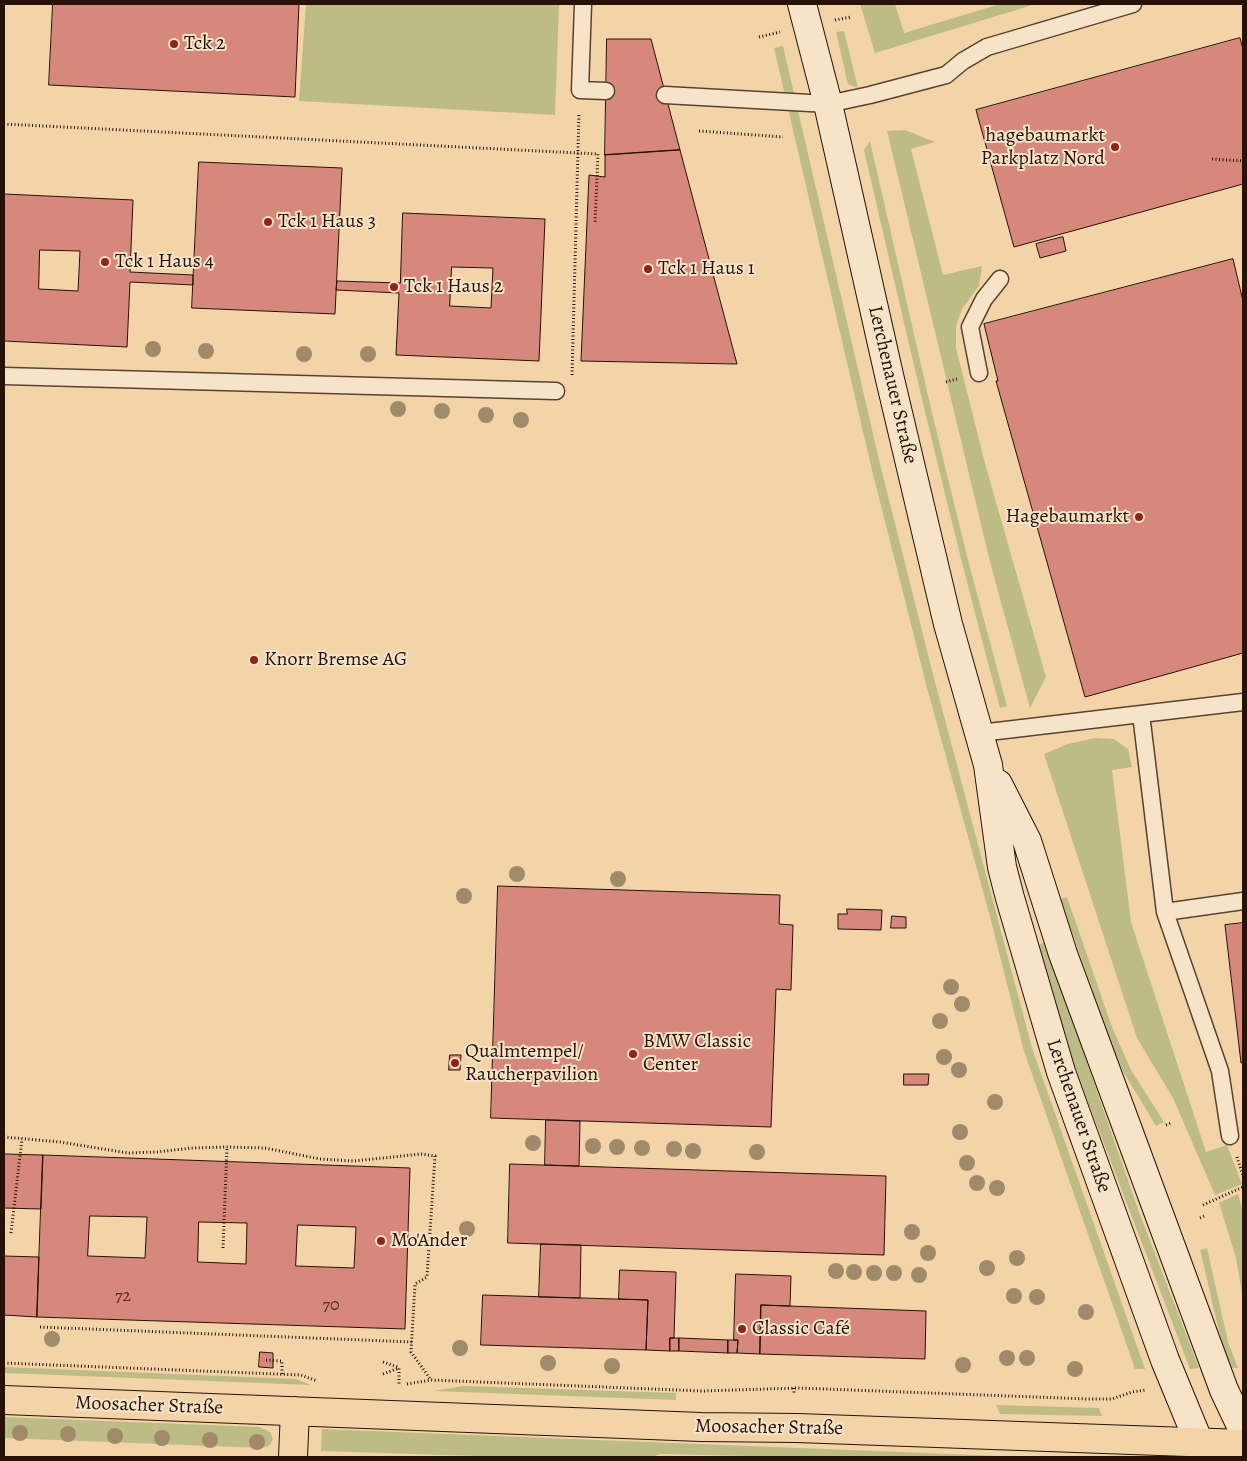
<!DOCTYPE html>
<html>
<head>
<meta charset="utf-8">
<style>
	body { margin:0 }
	#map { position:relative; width:1247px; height:1461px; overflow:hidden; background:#f3d4a9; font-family:Alegreya,serif }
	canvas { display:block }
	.frame { position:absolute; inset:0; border:5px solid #271109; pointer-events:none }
</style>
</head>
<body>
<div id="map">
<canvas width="1247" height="1461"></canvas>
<div class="frame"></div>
</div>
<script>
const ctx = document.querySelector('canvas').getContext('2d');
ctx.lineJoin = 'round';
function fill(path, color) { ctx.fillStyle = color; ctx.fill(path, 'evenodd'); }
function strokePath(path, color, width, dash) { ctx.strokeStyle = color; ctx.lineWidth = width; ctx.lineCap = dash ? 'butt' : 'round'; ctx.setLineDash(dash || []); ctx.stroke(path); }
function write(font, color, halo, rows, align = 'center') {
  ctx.font = font + ' Alegreya,serif'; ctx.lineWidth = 4; ctx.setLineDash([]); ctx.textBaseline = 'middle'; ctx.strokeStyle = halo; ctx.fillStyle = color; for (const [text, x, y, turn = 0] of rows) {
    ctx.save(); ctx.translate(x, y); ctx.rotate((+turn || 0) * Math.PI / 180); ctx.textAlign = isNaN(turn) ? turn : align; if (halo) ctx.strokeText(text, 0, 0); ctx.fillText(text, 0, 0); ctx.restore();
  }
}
fill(new Path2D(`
	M 306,4 L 559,4 L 555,115 L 299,101 Z
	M 860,4 L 895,4 L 904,33 L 1000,4 L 1036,4 L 875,53 Z
	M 844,31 L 858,88 L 848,84 L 836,32 Z
	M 783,46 L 880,464 L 935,682 L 1032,1048 L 1145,1369 L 1135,1369 L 1024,1051 L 989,913 L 926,684 L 871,466 L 774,48 Z
	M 905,130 L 935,142 L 911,149 L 943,275 L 982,266 L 979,286 L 962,309 L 956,326 L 956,348 L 986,467 L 1046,677 L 1030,708 L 990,562 L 887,131 Z
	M 870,141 L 932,413 L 967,556 L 1007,706 L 1000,708 C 950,523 907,337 864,150 Z
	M 1095,738 L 1114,739 L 1128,749 L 1132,767 L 1112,770 L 1131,922 L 1206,1152 L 1227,1145 L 1242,1184 L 1215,1195 L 1173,1098 L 1137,1038 L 1044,754 L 1068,744 Z
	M 1067,897 L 1112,1027 L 1131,1070 L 1164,1122 L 1156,1126 L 1124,1073 L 1115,1053 L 1060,899 Z
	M 1045,942 L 1139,1212 L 1199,1368 L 1190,1369 L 1072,1060 L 1036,946 Z
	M 1238,1194 L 1243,1211 L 1243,1299 L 1236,1258 L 1219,1203 Z
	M 1207,1248 L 1228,1342 L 1238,1368 L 1230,1368 C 1217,1330 1210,1289 1200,1250 Z
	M 4,1367 L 296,1379 L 311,1385 L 4,1373 Z
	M 463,1386 L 676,1393 L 676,1400 L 434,1391 Z
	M 996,1405 L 1099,1408 L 1102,1416 L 1000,1414 Z
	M 4,1417 L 259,1427 L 270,1432 L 273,1439 L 270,1445 L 263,1448 L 4,1438 Z
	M 322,1429 L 1026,1457 L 789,1457 L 661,1454 L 651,1457 L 506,1457 L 321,1451 Z`), '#bebc86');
const building = new Path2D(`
	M 53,4 L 299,4 L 295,97 L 49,85 Z
	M 1240,38 L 1243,49 L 1243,184 L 1014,247 L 976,110 Z
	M 607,39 L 651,39 L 680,150 L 605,155 Z
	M 680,150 L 737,364 L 581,361 L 589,175 L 605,177 L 605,155 Z
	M 199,162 L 342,168 L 335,314 L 192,308 Z
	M 4,194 L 133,200 L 130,272 L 193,275 L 193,285 L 130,282 L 127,347 L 4,341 ZM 40,250 L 80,251 L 78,291 L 39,289 Z
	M 403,213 L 545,219 L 539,361 L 396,355 L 399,293 L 336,290 L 337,281 L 400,283 ZM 452,267 L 493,268 L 491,308 L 450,306 Z
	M 1063,237 L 1066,251 L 1040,258 L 1036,244 Z
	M 1233,259 L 1243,301 L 1243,653 L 1085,697 L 996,381 L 998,381 L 984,324 Z
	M 498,886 L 780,895 L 779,924 L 793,925 L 791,990 L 776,989 L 771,1127 L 491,1118 Z
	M 847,909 L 882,910 L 881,930 L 838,929 L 838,914 L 847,914 Z
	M 892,916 L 906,917 L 906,928 L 891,928 Z
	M 1243,923 L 1243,1063 L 1241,1063 L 1225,925 Z
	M 450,1055 L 461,1055 L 460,1070 L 449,1070 Z
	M 904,1074 L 929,1074 L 928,1085 L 904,1085 Z
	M 546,1120 L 580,1121 L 579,1166 L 545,1165 Z
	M 4,1154 L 43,1155 L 41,1209 L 4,1208 Z
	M 43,1155 L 410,1168 L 405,1329 L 37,1317 ZM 90,1216 L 147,1217 L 145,1258 L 88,1256 ZM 199,1222 L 247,1223 L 246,1264 L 198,1262 ZM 298,1225 L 356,1227 L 354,1268 L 296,1266 Z
	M 510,1164 L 886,1176 L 884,1255 L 508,1243 Z
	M 541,1244 L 581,1245 L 580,1298 L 539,1297 Z
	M 4,1256 L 39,1257 L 37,1317 L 4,1315 Z
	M 620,1270 L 676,1272 L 674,1338 L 670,1338 L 670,1351 L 646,1350 L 648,1300 L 619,1299 Z
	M 736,1274 L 791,1276 L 790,1306 L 761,1305 L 760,1354 L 737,1353 L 738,1340 L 734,1340 Z
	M 483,1295 L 648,1300 L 646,1350 L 481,1345 Z
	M 761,1305 L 926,1311 L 925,1359 L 760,1354 Z
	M 670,1338 L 679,1338 L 679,1351 L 670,1351 Z
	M 679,1338 L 728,1340 L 728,1353 L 679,1351 Z
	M 728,1340 L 738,1340 L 737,1353 L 728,1353 Z
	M 260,1352 L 273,1353 L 273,1368 L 259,1367 Z`);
fill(building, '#d7887c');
strokePath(building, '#271109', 1);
const service = new Path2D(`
	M 583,4 L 580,90 L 606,91
	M 665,95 L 828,104 L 870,95 L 946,75 L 963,61 L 987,47 L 1133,4
	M 979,373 L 970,327 L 984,299 L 1000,279
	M 4,376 L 556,391
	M 1141,714 L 1165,912 L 1220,1071 L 1230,1136
	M 980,733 L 1243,702
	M 1165,912 L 1243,901`);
const secondary = new Path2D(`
	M 802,4 L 828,104 L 889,375 L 948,624 L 988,765 L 1002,867 L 1010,898 L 1061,1072 L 1165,1360 L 1205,1457
	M 998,784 L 1027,841 L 1063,954 L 1224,1390 L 1243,1430`);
const primary = new Path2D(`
	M 4,1400 L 701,1427 L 797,1428 L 1243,1444
	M 293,1457 L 295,1411`);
strokePath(service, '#5a4231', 19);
strokePath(secondary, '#271109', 30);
strokePath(primary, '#271109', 30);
strokePath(new Path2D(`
	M 835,20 L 851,17
	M 759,37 L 780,32
	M 4,124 L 598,154 L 595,224
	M 699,131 L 783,137
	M 1212,159 L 1243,161
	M 572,375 L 579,113
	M 946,382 L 957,379
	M 1166,1125 L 1171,1123
	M 4,1137 L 60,1142 L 128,1153 L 157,1152 L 191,1148 L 227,1147 L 265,1148 L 320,1159 L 354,1161 L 421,1154 L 435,1156 L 427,1277 L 415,1284 L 411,1352 L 431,1380
	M 1237,1157 L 1243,1176
	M 1203,1205 L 1243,1187
	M 1200,1218 L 1206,1215
	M 11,1233 L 22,1139
	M 223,1248 L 227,1147
	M 40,1327 L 412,1342
	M 266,1360 L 282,1361 L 282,1374
	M 383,1362 L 398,1367
	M 4,1363 L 301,1375 L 317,1381
	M 383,1374 L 399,1368 L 399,1386
	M 407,1384 L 431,1380 L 702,1391 L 798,1388 L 1088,1399 L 1112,1399 L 1132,1392 L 1146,1390
	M 794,1388 L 794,1394`), '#271109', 3, [1, 2.5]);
strokePath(service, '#f7e3c7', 16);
strokePath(secondary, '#f7e3c7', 28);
strokePath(primary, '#f3d4a9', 28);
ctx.fillStyle = '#a08a69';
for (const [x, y] of [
	[153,349],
	[206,351],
	[304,354],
	[368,354],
	[398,409],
	[442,411],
	[486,415],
	[521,420],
	[517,874],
	[618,879],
	[464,896],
	[951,987],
	[962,1004],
	[940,1021],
	[944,1057],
	[959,1070],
	[995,1102],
	[960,1132],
	[533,1143],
	[593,1146],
	[617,1147],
	[642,1148],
	[674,1149],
	[693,1151],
	[757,1152],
	[967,1163],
	[977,1183],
	[997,1188],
	[467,1229],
	[912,1232],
	[928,1253],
	[1017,1258],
	[987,1268],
	[836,1271],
	[854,1272],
	[874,1273],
	[894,1273],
	[919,1275],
	[1014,1296],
	[1037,1297],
	[1086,1312],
	[52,1339],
	[460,1348],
	[1007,1358],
	[1027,1358],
	[548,1363],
	[963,1365],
	[612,1366],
	[1075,1369],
	[20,1433],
	[68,1434],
	[115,1436],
	[162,1438],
	[210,1440],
	[257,1442]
]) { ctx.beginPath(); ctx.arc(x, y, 8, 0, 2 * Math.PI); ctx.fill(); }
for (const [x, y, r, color] of [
	[174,44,5,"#8f2418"],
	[1115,147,5,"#8f2418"],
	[268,222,5,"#8f2418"],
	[105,262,5,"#8f2418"],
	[648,269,5,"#8f2418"],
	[394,287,5,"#8f2418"],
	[1139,517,5,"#8f2418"],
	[254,660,5,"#8f2418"],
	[633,1054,5,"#8f2418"],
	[455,1063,5,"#8f2418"],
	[381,1241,5,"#8f2418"],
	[742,1329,5,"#8f2418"]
]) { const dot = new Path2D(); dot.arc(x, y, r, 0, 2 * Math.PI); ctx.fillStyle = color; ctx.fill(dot); strokePath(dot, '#f7e3c7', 2); }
write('18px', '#532f26', null, [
	["72",123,1297],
	["70",331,1306]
]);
write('20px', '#271109', '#f7e3c7', [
	["Tck 2",184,44],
	["hagebaumarkt",1105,136,"right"],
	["Parkplatz Nord",1105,159,"right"],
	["Tck 1 Haus 3",278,222],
	["Tck 1 Haus 4",115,262],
	["Tck 1 Haus 1",658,269],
	["Tck 1 Haus 2",404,287],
	["Hagebaumarkt",1129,517,"right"],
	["Knorr Bremse AG",264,660],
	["BMW Classic",643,1042],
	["Center",643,1065],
	["Qualmtempel/",465,1052],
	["Raucherpavilion",465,1075],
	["Mo'Ander",391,1241],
	["Classic Café",752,1329]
], 'left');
write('20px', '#271109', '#f7e3c7', [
	["Lerchenauer Straße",892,385,77],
	["Lerchenauer Straße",1078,1116,71],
	["Moosacher Straße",149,1406,2],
	["Moosacher Straße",769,1428,1]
]);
</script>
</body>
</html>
